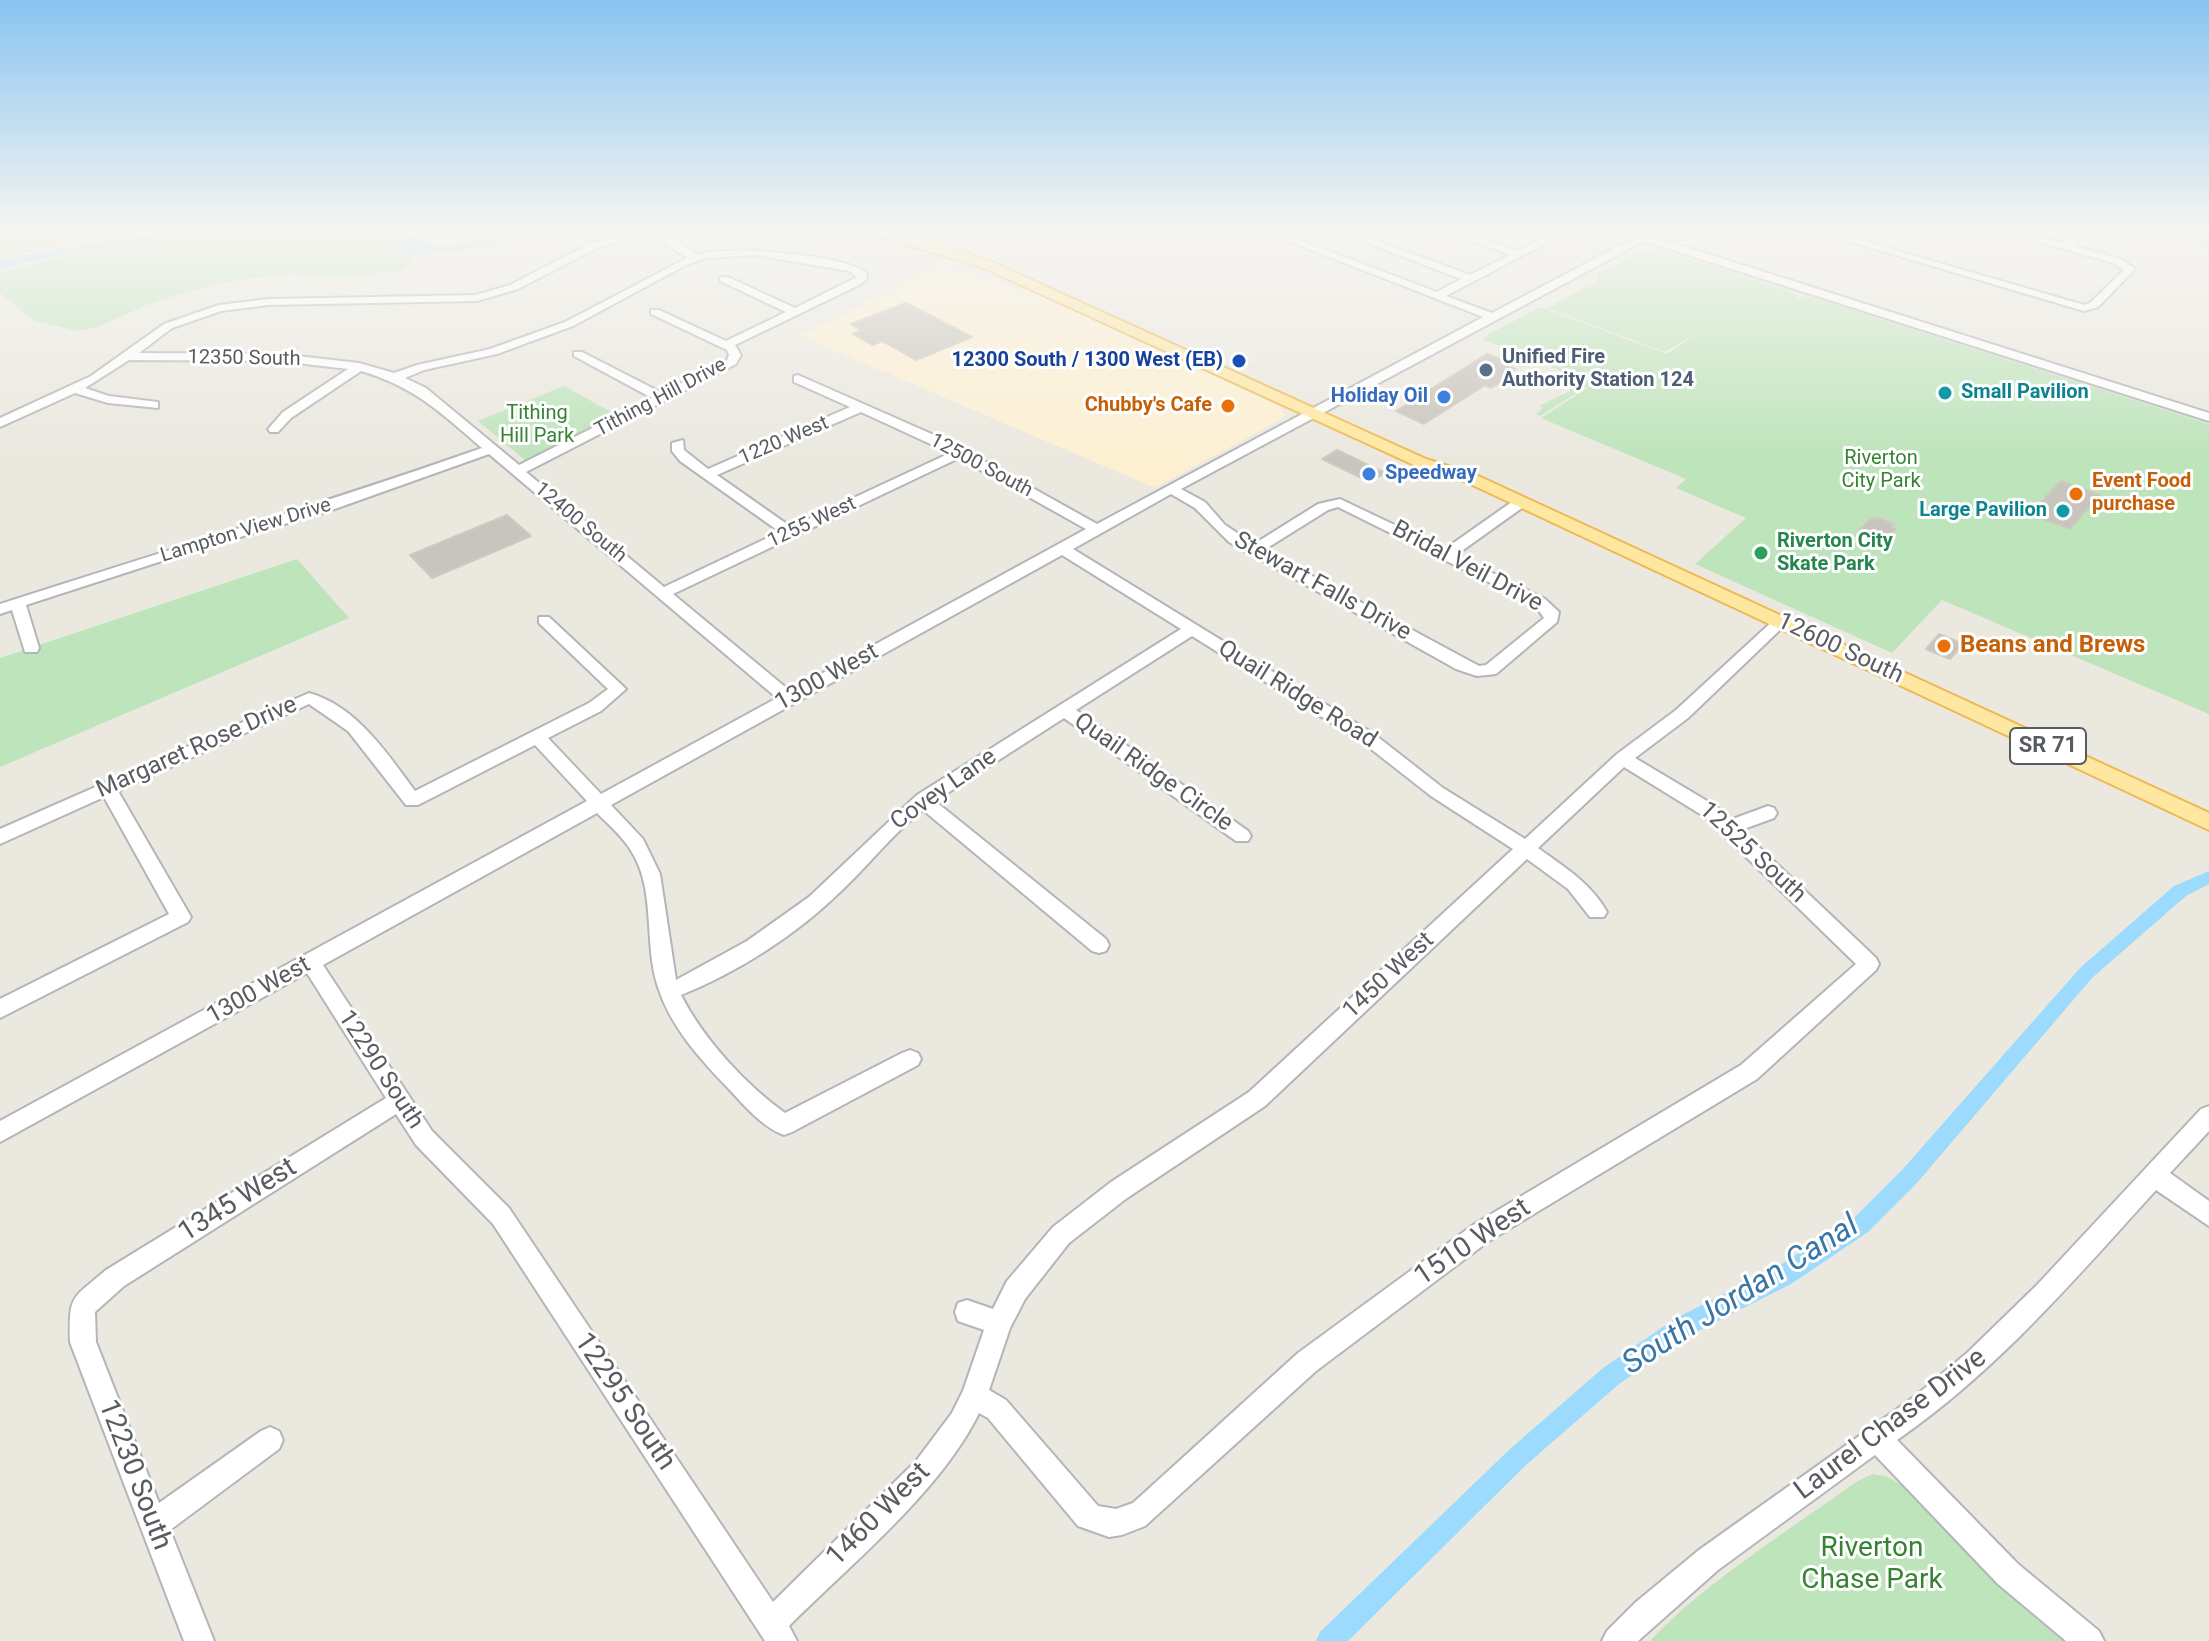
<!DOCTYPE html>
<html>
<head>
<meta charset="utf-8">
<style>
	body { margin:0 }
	canvas { display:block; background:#ebe8df }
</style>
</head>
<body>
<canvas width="2209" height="1641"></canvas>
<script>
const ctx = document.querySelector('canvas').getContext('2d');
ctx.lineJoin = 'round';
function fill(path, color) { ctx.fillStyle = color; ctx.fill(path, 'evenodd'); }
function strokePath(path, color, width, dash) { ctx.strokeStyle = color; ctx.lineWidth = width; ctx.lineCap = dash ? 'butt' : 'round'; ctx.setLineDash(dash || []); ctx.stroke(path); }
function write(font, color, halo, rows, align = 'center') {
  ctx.font = font + ' Roboto,sans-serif'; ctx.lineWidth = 6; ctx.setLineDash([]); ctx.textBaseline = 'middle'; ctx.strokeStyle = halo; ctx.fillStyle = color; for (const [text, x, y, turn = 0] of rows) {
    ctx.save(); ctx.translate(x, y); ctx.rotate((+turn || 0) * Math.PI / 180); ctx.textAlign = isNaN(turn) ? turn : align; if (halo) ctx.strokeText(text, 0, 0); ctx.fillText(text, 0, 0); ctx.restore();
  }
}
fill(new Path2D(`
	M 940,265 L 1023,291 L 1030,289 L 1281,407 L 1285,414 L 1280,420 L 1155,488 L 801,336 Z`), '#fdf0d2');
fill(new Path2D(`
	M 0,230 L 154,230 L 60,244 L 0,259 Z
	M 340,234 L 387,238 L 406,244 L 407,250 L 418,255 L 401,271 L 335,277 L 291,273 L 214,284 L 149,304 L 97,327 L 76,331 L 33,320 L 0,293 L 0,273 C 67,254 135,239 205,236 C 250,233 295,240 340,234 Z
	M 1641,250 L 1662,250 L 1793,292 L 1799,299 L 1805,295 L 2209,424 L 2209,714 L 1942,600 L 1892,653 L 1695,564 L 1746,518 L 1676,488 L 1686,479 L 1541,418 L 1598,381 L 1502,344 L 1594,382 L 1540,416 L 1536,414 L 1543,408 L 1539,406 L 1570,391 L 1569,378 L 1557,369 L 1484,340 L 1484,337 L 1540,307 L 1667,354 L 1708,326 L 1665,352 L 1547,308 L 1599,280 L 1597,275 Z
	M 564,386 L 617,415 L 526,461 L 478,421 Z
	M 297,559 L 349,618 L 0,767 L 0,658 Z
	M 1873,1474 L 1888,1477 L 1901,1485 L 2022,1607 L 2063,1641 L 1650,1641 C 1704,1583 1791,1529 1856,1482 Z`), '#bee4bb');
fill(new Path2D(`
	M 191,230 L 332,230 L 339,233 C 295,242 249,231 205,235 C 135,240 68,253 0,268 L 0,260 C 64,247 126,236 191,230 Z
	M 381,230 C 398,230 412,228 423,243 C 467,253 507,230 552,230 C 503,240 460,255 409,254 L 396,237 Z`), '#9cdbfe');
strokePath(new Path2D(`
	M 1592,374 L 1596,373`), '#9cdbfe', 3);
fill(new Path2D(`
	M 2176,230 L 2186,230 L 2209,245 L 2209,252 Z
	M 2209,871 L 2209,884 L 2186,896 L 2092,978 L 1916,1184 L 1868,1232 L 1791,1284 L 1692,1334 L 1619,1384 L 1526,1465 L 1348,1641 L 1316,1641 L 1320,1632 L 1510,1449 L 1603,1368 L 1676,1318 L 1775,1268 L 1854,1218 L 1902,1170 L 2080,968 L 2174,886 Z`), '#9cdbfe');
const building = new Path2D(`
	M 906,303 L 972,337 L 916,360 L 882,341 L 873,345 L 853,334 L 862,330 L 851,324 Z
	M 1487,354 L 1503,360 L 1499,363 L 1516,369 L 1511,372 L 1515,373 L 1491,388 L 1485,385 L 1424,424 L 1396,411 Z
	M 1337,450 L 1385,473 L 1370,482 L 1322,459 Z
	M 2061,481 L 2100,495 L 2070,529 L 2030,514 Z
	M 507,515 L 531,536 L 432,578 L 410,555 Z
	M 1878,518 L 1894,524 L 1891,527 L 1896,529 L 1885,540 L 1881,538 L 1876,542 L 1859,535 L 1864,531 L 1860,529 L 1871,519 Z
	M 1939,634 L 1963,644 L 1950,659 L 1926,649 Z`);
fill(building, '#c8c4be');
strokePath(building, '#d0c9be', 2);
const minor = new Path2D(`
	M 1260,230 L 1273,230 L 1437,292 L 1461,279 L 1336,231 L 1347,230 L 1470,275 L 1510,255 L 1443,230 L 1457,230 L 1518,251 L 1559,230 L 1571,230 L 1446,296 L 1492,313 L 1649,230 L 1661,230 L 1651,236 L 2209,413 L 2209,421 L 1644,241 L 1181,489 L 1205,502 L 1225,525 L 1254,544 L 1318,504 L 1340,499 L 1445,549 L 1516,499 L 1526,499 L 1526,505 L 1456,555 L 1545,599 L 1559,612 L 1557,622 L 1496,674 L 1477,676 L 1456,669 L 1229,542 L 1195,508 L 1171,494 L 1073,549 L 1374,734 L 1443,788 L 1525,839 L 1617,754 L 1676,710 L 1775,619 L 1785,619 L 1785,625 L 1688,718 L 1635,758 L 1717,807 L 1730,820 L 1768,806 L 1774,808 L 1777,813 L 1774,818 L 1741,830 L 1876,958 L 1879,964 L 1876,970 L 1757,1079 L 1489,1241 L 1316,1371 L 1145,1526 L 1122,1535 L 1109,1537 L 1078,1526 L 988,1418 L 979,1413 C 941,1491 851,1564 789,1626 L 797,1641 L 765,1641 L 493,1224 L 416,1145 L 396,1114 L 124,1286 L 95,1312 L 96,1342 L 159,1503 L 261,1431 L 270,1427 L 279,1431 L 283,1440 L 279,1449 L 170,1530 L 214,1641 L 184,1641 L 70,1342 C 69,1294 71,1300 106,1270 L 386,1098 L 307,973 L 0,1142 L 0,1121 L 587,801 L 535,745 L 418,805 L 406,805 L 348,731 L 309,704 L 118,791 L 191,917 L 188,922 L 0,1018 L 0,999 L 169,914 L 104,797 L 0,844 L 0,829 L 309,693 C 356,706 387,753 415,791 L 589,703 L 608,689 L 539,623 L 539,617 L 549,617 L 626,689 L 601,711 L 548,738 L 601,794 L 777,698 L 489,454 L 329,511 L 199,549 L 26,605 L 39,648 L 37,652 L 25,652 L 12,610 L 0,614 L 0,604 C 161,552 323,504 482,448 C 440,412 415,387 361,371 L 291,418 L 278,432 L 270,432 L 268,429 L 283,412 L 348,369 L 280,361 L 129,360 L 85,388 L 109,396 L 158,402 L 158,408 L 108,403 L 75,393 L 0,427 L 0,418 L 91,376 L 164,324 L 219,305 L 269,299 L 476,295 L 510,285 L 591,243 L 625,234 L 666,236 L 679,241 L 696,255 C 726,245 843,254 867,273 L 866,280 L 859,285 L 735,345 L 741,355 L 736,364 L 526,472 L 664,587 L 780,532 L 680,461 L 672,451 L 672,443 L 683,440 L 684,450 L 708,469 L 850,407 L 794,382 L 794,376 L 798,375 L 952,443 L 1097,524 L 1483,317 ZM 625,240 L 661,241 L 687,258 L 565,322 L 490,349 L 417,365 L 394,373 L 359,363 L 280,354 L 139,353 L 172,328 L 221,311 L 269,305 L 477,301 L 518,289 L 599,247 ZM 755,255 L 849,271 L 857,277 L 795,308 L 728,277 L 720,277 L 720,281 L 786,312 L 726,341 L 659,310 L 651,310 L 651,314 L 727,350 L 729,355 L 727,360 L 662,393 L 582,352 L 574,352 L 574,356 L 652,398 L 519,465 L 426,388 L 405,378 L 424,370 L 497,354 L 573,326 L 686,265 L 706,258 ZM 861,412 L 950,453 L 791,527 L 717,475 ZM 959,458 L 1086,529 L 790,691 L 673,594 ZM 1338,507 L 1535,605 L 1544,618 L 1486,665 L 1479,666 L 1264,550 L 1328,510 ZM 1062,555 L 1181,629 L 917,795 L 809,897 L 747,941 L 676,980 L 660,874 L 643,839 L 611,805 ZM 1192,636 L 1362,742 L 1431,796 L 1513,849 L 1249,1092 L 1111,1182 L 1053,1227 L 1007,1281 L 993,1309 L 967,1300 L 958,1303 L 955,1312 L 958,1321 L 984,1330 L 963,1391 L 952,1413 L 916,1461 L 773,1602 L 509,1208 L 432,1131 L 323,965 L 597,813 C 608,824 622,836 630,849 C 657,889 643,943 658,987 C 670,1026 700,1059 728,1088 C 744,1105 762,1127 784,1135 L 792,1132 L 918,1065 L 921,1059 L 918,1053 L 910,1050 L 902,1053 L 785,1113 C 746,1085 703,1039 681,995 C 738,972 796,935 840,892 C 869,865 892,834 923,810 L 1092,951 L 1099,953 L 1106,951 L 1109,945 L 1106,939 L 935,801 L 1064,718 L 1236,841 L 1248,841 L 1251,836 L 1248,831 L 1076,710 ZM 1624,767 L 1705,817 L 1856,964 L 1741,1065 L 1473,1225 L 1298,1353 L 1133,1503 L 1116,1509 L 1098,1506 L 1006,1400 L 989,1390 L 1010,1328 L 1025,1299 L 1069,1243 L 1127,1198 L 1265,1106 L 1527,859 L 1568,889 L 1590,917 L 1604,917 L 1607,912 C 1591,883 1564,867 1538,848 Z
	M 1811,230 L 1826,230 L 2084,305 L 2090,303 L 2124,270 L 2113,263 L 1998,230 L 2013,230 L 2063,243 L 2079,230 L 2090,230 L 2073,246 L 2121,259 L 2135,269 L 2098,307 L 2084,311 Z
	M 2209,1106 L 2209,1131 L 2170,1173 L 2209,1201 L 2209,1226 L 2156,1190 C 2075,1279 1997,1371 1897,1440 L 2018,1564 L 2099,1631 L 2104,1641 L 2066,1641 L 1998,1584 L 1875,1455 L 1718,1570 L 1638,1641 L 1602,1641 L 1607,1631 L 1636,1602 L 1699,1550 L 1914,1397 L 1967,1353 L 2036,1286 L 2201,1109 Z`);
const major = new Path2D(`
	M 860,230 C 904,228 951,248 992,262 L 1426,459 L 1476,475 L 2209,813 L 2209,830 L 1464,481 L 1414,465 L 984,268 Z`);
strokePath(minor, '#b2b6ba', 4);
strokePath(major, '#f0b853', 4);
fill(minor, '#fff');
fill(major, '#fee8a1');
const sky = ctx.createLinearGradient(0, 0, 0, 459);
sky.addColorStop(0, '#89c4f1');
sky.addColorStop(0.5, '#f6f5f1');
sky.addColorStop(1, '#f6f5f100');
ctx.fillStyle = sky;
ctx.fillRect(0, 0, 2209, 459);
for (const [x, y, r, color] of [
	[1239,361,8,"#1a4fb4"],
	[1486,370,8,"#5c6f8a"],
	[1945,393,8,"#0f9aa8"],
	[1444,397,8,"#3f7fe0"],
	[1228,406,8,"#e8710a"],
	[1369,474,8,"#3f7fe0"],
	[2076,494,8,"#e8710a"],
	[2063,511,8,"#0f9aa8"],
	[1761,553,8,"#2e9e5b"],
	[1944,646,8,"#e8710a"]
]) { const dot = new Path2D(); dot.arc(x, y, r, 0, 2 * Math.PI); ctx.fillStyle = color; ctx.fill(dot); strokePath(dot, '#fff', 3); }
write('bold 20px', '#4e5e75', '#fff', [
	["Unified Fire",1502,358],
	["Authority Station 124",1502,381]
], 'left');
write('20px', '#585c60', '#fff', [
	["12350 South",244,359,1],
	["Tithing Hill Drive",661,398,-28],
	["1220 West",784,441,-23],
	["12500 South",981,466,28],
	["12400 South",580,523,40],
	["1255 West",812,523,-25],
	["Lampton View Drive",246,531,-17]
]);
write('bold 20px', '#164399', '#fff', [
	["12300 South / 1300 West (EB)",1223,361]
], 'right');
write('bold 20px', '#0d838f', '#fff', [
	["Small Pavilion",1961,393],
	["Large Pavilion",2047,511,"right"]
], 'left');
write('bold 20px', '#366cbe', '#fff', [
	["Holiday Oil",1428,397],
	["Speedway",1385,474,"left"]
], 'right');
write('bold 20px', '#c56008', '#fff', [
	["Chubby's Cafe",1212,406],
	["Event Food",2092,482,"left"],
	["purchase",2092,505,"left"]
], 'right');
write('20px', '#378334', '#fff', [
	["Tithing",537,414],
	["Hill Park",537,437],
	["Riverton",1881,459],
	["City Park",1881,482]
]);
write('bold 20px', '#27864d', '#fff', [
	["Riverton City",1777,542],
	["Skate Park",1777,565]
], 'left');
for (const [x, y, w] of [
	[2048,746,76]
]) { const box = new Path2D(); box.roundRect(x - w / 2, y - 18, w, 36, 6); ctx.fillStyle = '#fff'; ctx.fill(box); strokePath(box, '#585c60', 2); }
write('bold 22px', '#585c60', null, [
	["SR 71",2048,746]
]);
write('24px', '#585c60', '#fff', [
	["Bridal Veil Drive",1467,567,28],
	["Stewart Falls Drive",1322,587,29],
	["12600 South",1840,649,25],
	["1300 West",827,678,-29],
	["Quail Ridge Road",1297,695,32],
	["Margaret Rose Drive",197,748,-24],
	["Quail Ridge Circle",1153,773,35],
	["Covey Lane",944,790,-35],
	["12525 South",1752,853,43],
	["1450 West",1389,976,-43],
	["1300 West",259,991,-29],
	["12290 South",380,1070,57]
]);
write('bold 24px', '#c56008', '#fff', [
	["Beans and Brews",1960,646]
], 'left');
write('28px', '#585c60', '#fff', [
	["1345 West",238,1201,-32],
	["1510 West",1473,1243,-34],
	["12295 South",624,1402,56],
	["Laurel Chase Drive",1891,1425,-37],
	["12230 South",134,1475,69],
	["1460 West",879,1515,-45]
]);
write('28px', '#378334', '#fff', [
	["Riverton",1872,1549],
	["Chase Park",1872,1581]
]);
write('italic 32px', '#3976a6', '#fff', [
	["South Jordan Canal",1741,1296,-32]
]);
</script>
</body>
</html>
